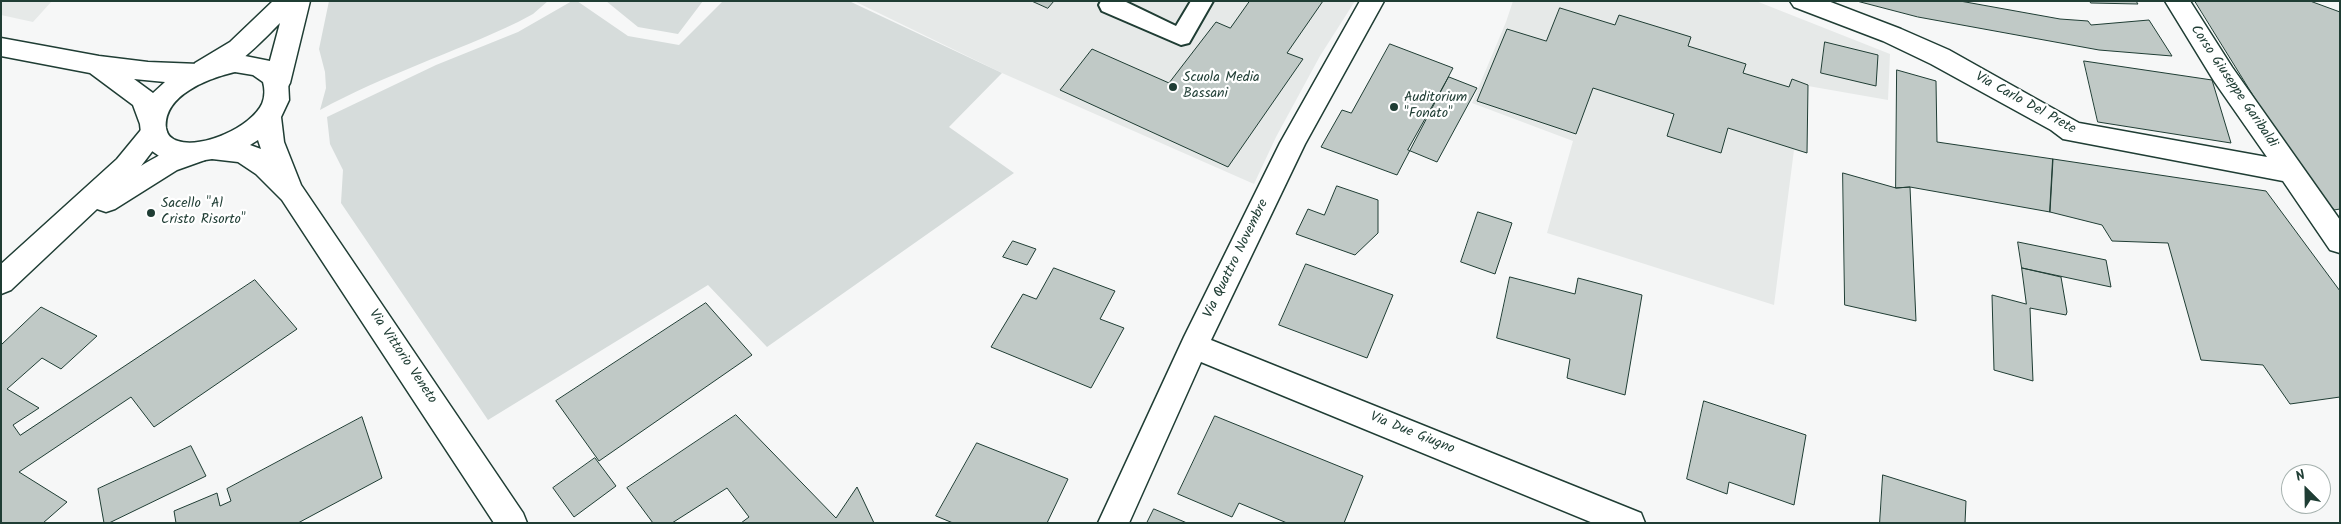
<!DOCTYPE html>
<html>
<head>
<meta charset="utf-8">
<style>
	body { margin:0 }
	#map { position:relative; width:2341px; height:524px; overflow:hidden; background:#f6f7f7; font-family:Kalam,sans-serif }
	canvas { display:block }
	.frame { position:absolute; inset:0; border:2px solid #1f3d34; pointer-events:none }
	.north { position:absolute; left:2281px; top:464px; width:50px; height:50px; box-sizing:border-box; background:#fff; border:1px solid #a5b1ae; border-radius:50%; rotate:337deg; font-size:14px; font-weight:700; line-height:20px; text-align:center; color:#1f3d34 }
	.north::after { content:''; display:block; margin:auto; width:18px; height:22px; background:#1f3d34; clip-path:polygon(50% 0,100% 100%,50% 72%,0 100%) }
</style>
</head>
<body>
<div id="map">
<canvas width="2341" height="524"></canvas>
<div class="frame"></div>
<div class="north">N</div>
</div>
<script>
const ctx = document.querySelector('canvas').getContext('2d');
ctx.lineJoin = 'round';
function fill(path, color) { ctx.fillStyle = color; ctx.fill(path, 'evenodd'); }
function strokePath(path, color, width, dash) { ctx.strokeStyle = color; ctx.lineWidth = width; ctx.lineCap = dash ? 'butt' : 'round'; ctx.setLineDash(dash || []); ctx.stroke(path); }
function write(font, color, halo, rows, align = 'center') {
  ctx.font = font + ' Kalam,sans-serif'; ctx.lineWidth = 4.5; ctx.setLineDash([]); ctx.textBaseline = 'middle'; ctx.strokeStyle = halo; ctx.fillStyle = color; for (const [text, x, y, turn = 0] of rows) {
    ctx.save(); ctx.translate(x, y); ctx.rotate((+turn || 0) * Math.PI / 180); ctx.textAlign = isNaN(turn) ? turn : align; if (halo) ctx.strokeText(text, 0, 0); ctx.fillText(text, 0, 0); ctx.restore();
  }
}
fill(new Path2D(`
	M 1,1 L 52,1 L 33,22 L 1,15 Z
	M 854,1 L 1355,1 L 1320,56 L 1276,137 L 1254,184 L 1002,73 Z
	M 1513,1 L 1756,1 L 1890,54 L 1888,100 L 1808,86 L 1807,153 L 1794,150 L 1774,305 L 1547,233 L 1573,141 L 1472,103 L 1506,22 Z`), '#e6e9e8');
fill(new Path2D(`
	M 329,1 L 548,1 L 533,14 L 518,22 C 453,53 384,75 320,110 L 326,88 L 325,72 L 319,49 Z
	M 572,1 L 577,1 L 628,36 L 679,45 L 723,1 L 849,1 L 1002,73 L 949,127 L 1014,173 L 767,347 L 708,285 L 488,420 L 341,203 L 343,170 L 330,144 L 327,117 L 436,65 L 518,32 Z
	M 606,1 L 703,1 L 678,34 L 638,27 Z`), '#d6dcdb');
const building = new Path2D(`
	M 1032,1 L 1054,1 L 1048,8 Z
	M 1250,1 L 1323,1 L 1287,53 L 1303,59 L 1228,167 L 1060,90 L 1092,49 L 1169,83 L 1216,22 L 1230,28 Z
	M 1857,1 L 1960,1 L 2060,19 L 2088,21 L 2091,25 L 2149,20 L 2172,56 L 2099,50 L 1918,17 Z
	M 2090,1 L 2136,1 L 2138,4 L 2091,3 Z
	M 2195,1 L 2310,1 L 2340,12 L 2340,209 L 2334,210 L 2285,147 Z
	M 1560,8 L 1615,25 L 1619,15 L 1691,37 L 1688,46 L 1746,64 L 1743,73 L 1789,87 L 1792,79 L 1808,85 L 1807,153 L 1728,128 L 1721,153 L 1667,136 L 1674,114 L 1593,88 L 1576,134 L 1477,101 L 1507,29 L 1546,41 Z
	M 1825,42 L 1878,55 L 1876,86 L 1821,73 Z
	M 1390,44 L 1453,68 L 1397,175 L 1321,147 L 1342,110 L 1351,113 Z
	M 2084,61 L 2212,80 L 2231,143 L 2098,122 Z
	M 1897,70 L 1936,81 L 1937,142 L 2053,159 L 2050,212 L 1910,187 L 1896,188 Z
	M 1449,77 L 1477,88 L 1437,162 L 1408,150 Z
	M 2053,159 L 2266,191 L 2340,291 L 2340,397 L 2290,404 L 2263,365 L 2201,360 L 2168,243 L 2112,241 L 2102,225 L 2050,212 Z
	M 1843,173 L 1896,188 L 1910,187 L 1916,321 L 1845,305 Z
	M 1337,186 L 1378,200 L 1378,233 L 1355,255 L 1296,234 L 1308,209 L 1324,215 Z
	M 1478,212 L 1512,223 L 1495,274 L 1461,262 Z
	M 1013,241 L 1036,249 L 1027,265 L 1003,257 Z
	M 2018,242 L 2106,260 L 2111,287 L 2022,268 Z
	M 1306,264 L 1393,295 L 1367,358 L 1279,325 Z
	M 1054,268 L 1115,291 L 1100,319 L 1124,328 L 1091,388 L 991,347 L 1023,294 L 1036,299 Z
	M 2022,268 L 2061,277 L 2067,312 L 2066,315 L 2030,308 L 2033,381 L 1994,370 L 1992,295 L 2026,304 Z
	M 1510,277 L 1575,294 L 1578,278 L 1642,295 L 1625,395 L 1567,378 L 1570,359 L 1497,338 Z
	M 255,280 L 297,329 L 154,427 L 131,397 L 19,472 L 67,502 L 43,523 L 1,523 L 1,345 L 41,307 L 97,336 L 61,369 L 42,358 L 7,389 L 39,408 L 13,425 L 20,435 Z
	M 706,303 L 752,355 L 599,461 L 556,401 Z
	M 1704,401 L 1806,435 L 1794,505 L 1729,482 L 1727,494 L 1687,479 Z
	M 736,415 L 836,518 L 857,487 L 874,523 L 741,523 L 749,517 L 727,488 L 672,523 L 653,523 L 627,488 Z
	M 1215,416 L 1363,476 L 1344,523 L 1287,523 L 1239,503 L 1232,517 L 1178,494 Z
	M 362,417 L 382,478 L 298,523 L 176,523 L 174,511 L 217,493 L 220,506 L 231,501 L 227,489 Z
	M 977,443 L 1068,479 L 1047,523 L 953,523 L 936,516 Z
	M 191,446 L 206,476 L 109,523 L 104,523 L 98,489 Z
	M 595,458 L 616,486 L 574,517 L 553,488 Z
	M 1883,475 L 1966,501 L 1965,523 L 1880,523 Z
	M 1154,509 L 1187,523 L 1147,523 Z`);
fill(building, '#c0c9c6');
strokePath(building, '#1f3d34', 1);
const service = new Path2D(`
	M 1101,1 L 1124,1 L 1176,26 L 1191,1 L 1213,1 L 1189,43 L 1181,45 L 1102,11 L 1099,5 Z`);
const minor = new Path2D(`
	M 1360,1 L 1384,1 L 1305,144 L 1211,340 L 1641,513 L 1645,523 L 1593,523 L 1201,362 L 1129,523 L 1098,523 L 1184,337 L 1280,143 Z
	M 1790,1 L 1828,1 L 1901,29 L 1949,50 L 2079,123 L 2267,157 L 2214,81 L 2165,1 L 2190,1 L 2232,67 L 2340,220 L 2340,253 L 2330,250 L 2283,181 L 2063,139 L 2051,130 L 1931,64 L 1883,41 L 1794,7 Z`);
const tertiary = new Path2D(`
	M 273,1 L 310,1 L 290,83 L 286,90 L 277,93 L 268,90 L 264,83 L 280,23 C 262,41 222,85 195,77 L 192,70 L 195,63 L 230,42 Z`);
const secondary = new Path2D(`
	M 154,122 L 163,125 L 167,132 L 141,166 C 158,156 185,139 205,146 L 209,153 L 205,160 L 177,170 L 115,209 L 106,212 L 97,209 L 11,290 L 1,294 L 1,264 L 117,159 L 145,125 Z`);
const primary = new Path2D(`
	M 1,38 L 99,56 L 148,62 L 199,64 L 235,54 L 270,61 L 281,68 L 288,80 L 289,100 L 281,117 L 284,142 L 301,185 L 523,513 L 527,523 L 494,523 L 282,200 L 256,174 L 238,162 L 212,159 L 185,163 L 162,158 L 152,151 L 141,133 L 140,124 L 133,105 L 90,73 L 1,56 ZM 235,72 L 253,75 L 263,82 C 265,89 265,97 262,104 C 251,127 202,149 178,141 C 171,139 167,135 166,128 C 163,95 209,78 235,72 ZM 134,79 L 165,82 L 153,93 ZM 258,140 L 261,149 L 250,145 Z`);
strokePath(service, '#1f3d34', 4);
strokePath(minor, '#1f3d34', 3);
strokePath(tertiary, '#1f3d34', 3);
strokePath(secondary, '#1f3d34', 3);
strokePath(primary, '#1f3d34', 3);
fill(service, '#fff');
fill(minor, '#fff');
fill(tertiary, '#fff');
fill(secondary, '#fff');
fill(primary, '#fff');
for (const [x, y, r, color] of [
	[1173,87,5,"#1f3d34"],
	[1394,107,5,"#1f3d34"],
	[151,213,5,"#1f3d34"]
]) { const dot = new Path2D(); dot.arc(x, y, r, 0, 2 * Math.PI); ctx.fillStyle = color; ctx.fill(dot); strokePath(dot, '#fff', 2); }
write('14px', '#1f3d34', '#fff', [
	["Scuola Media",1183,79],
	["Bassani",1183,95],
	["Auditorium",1404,99],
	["\"Fonato\"",1404,115],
	["Sacello \"Al",161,205],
	["Cristo Risorto\"",161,221]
], 'left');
write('14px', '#1f3d34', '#fff', [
	["Corso Giuseppe Garibaldi",2233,87,56],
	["Via Carlo Del Prete",2025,104,29],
	["Via Quattro Novembre",1237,259,-64],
	["Via Vittorio Veneto",402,357,56],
	["Via Due Giugno",1412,434,22]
]);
</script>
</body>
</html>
